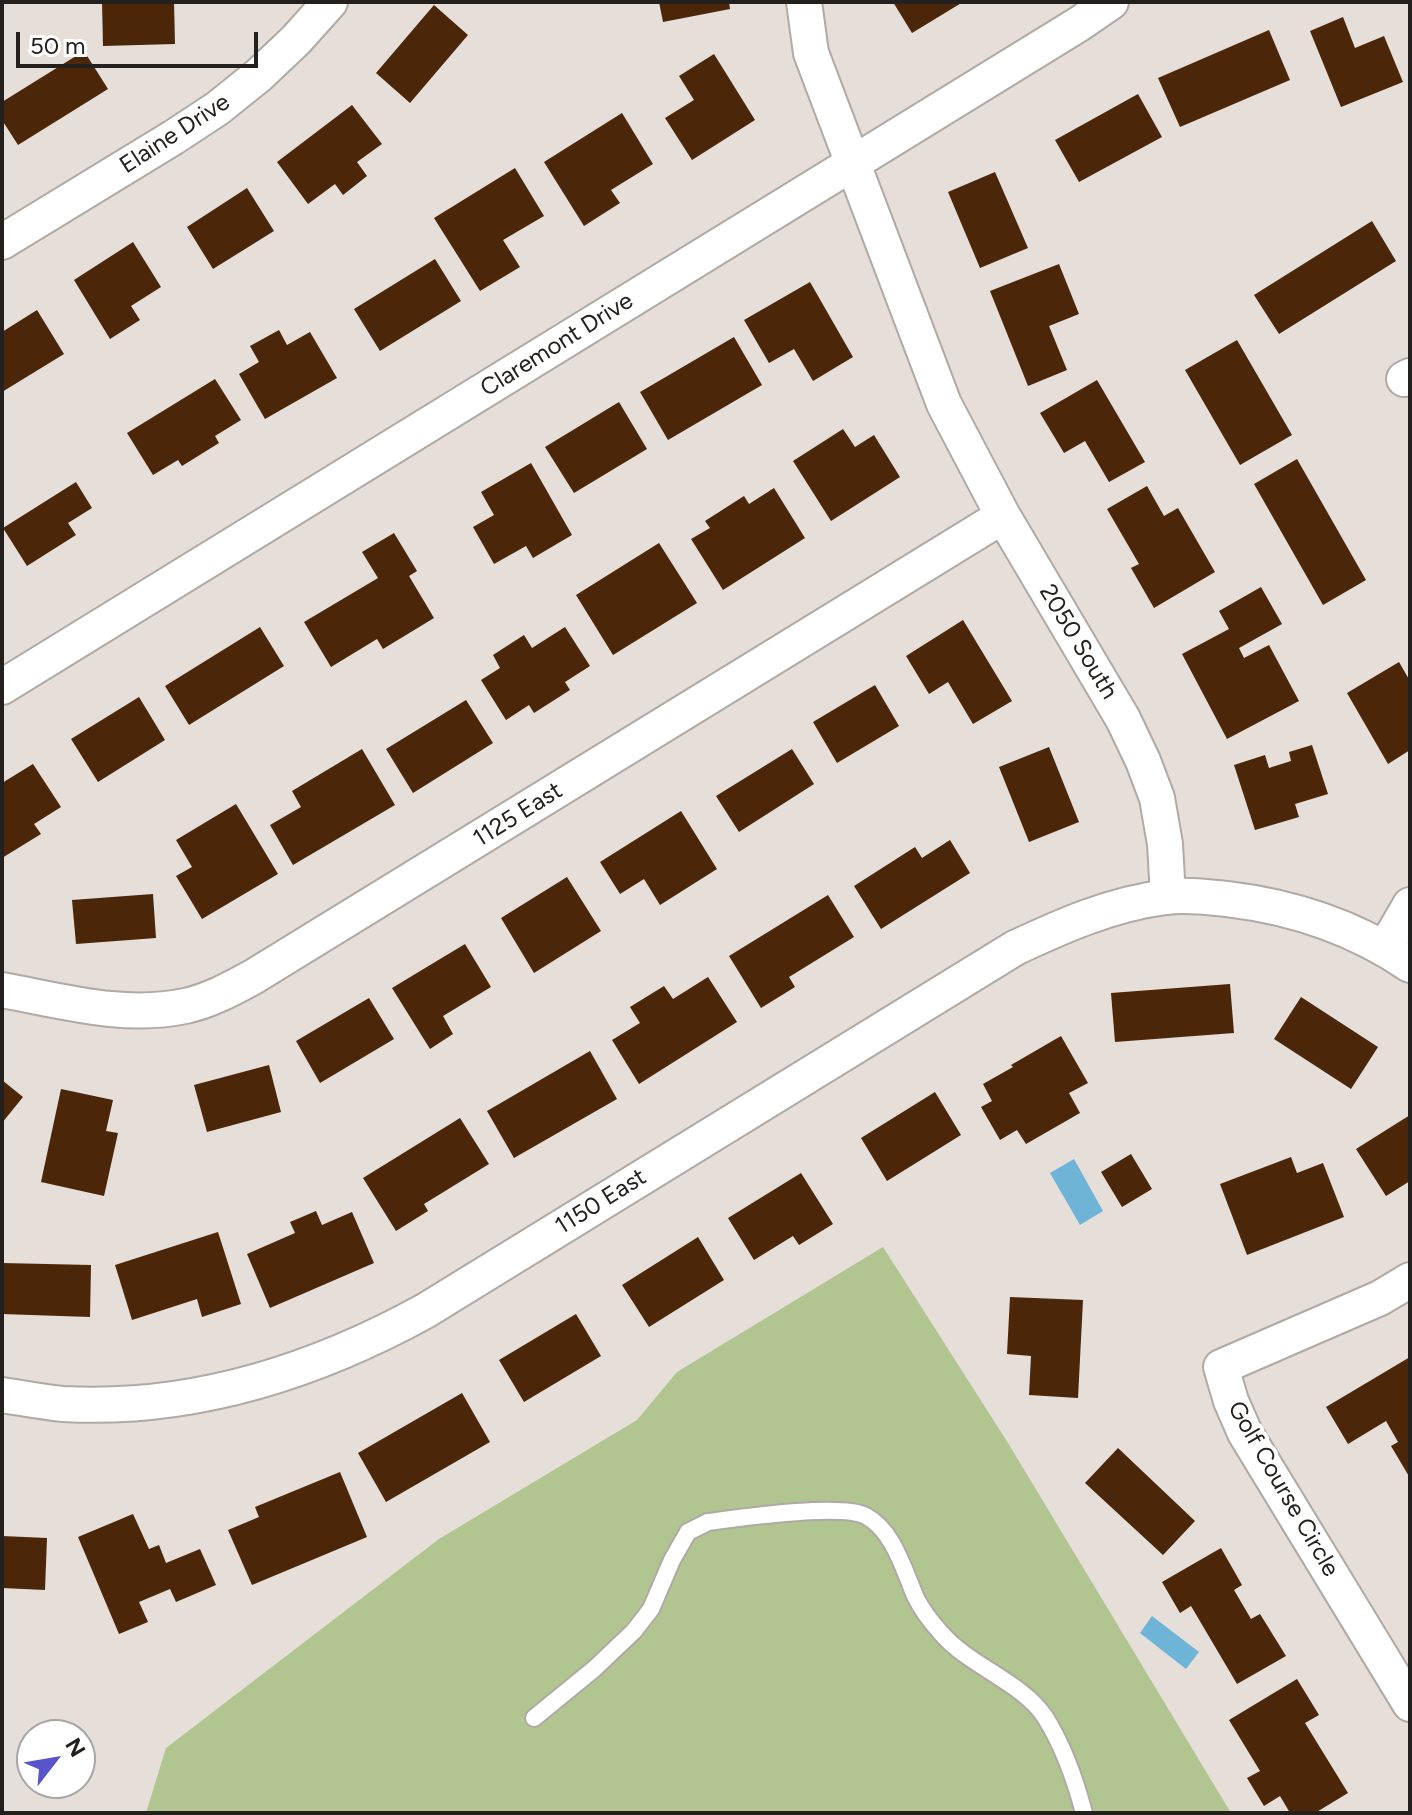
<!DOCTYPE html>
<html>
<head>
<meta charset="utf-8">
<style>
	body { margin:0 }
	#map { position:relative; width:1412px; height:1815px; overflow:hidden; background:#e5ded9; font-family:Figtree,sans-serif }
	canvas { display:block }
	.frame { position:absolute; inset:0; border:4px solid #23201e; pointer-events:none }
	.north { position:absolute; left:16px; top:1719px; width:80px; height:80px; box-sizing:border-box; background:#fff; border:2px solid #a7a6a5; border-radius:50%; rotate:59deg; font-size:22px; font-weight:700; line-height:32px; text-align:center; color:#23201e }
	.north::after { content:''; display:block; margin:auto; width:28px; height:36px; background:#5754cc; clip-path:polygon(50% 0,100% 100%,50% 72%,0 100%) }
	.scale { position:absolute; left:16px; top:32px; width:242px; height:36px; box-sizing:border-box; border:4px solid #23201e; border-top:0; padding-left:10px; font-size:24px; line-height:28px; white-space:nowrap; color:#23201e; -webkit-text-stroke:6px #fff; paint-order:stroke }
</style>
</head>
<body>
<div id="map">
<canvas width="1412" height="1815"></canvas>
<div class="frame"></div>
<div class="north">N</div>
<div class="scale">50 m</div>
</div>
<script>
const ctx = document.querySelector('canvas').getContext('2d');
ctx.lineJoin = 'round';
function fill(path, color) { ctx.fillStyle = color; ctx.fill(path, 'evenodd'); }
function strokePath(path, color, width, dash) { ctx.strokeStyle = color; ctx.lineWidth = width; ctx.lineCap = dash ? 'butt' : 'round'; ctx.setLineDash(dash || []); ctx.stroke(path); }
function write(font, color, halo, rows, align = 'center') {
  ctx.font = font + ' Figtree,sans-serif'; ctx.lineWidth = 8; ctx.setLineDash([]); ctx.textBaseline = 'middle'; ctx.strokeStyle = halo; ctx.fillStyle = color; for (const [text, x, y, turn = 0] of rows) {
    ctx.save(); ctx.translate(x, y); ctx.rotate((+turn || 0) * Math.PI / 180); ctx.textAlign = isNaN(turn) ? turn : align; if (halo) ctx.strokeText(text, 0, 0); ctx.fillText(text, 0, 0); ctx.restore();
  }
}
fill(new Path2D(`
	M 883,1247 L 1008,1443 L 1231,1813 L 146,1813 L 166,1748 L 439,1539 L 637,1420 L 677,1372 Z`), '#b0c590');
fill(new Path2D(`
	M 1074,1159 L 1103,1211 L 1080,1225 L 1050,1173 Z
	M 1152,1616 L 1199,1652 L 1186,1669 L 1140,1633 Z`), '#6eb4d6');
fill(new Path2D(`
	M 102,2 L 174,2 L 175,44 L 103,46 Z
	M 659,2 L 729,2 L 730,9 L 663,22 Z
	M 893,2 L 963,2 L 912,33 Z
	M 434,5 L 468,35 L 410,103 L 376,73 Z
	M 1343,17 L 1355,48 L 1384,36 L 1403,82 L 1341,107 L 1310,31 Z
	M 1269,30 L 1290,80 L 1180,127 L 1158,78 Z
	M 84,51 L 108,89 L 18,145 L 2,120 L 2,102 Z
	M 714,54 L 755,120 L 692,160 L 665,118 L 694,100 L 679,76 Z
	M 1138,94 L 1162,137 L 1079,182 L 1055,140 Z
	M 352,105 L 382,144 L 357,162 L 367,176 L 343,195 L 335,184 L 308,204 L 277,162 Z
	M 622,113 L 653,164 L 611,190 L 620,203 L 584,226 L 544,162 Z
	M 515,168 L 544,216 L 503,240 L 520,267 L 480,291 L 434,218 Z
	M 995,172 L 1028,248 L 980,268 L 948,192 Z
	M 247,188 L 274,231 L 213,269 L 187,227 Z
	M 1372,221 L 1396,261 L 1279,334 L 1254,295 Z
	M 133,242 L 161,287 L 131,306 L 140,320 L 110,339 L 74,280 Z
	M 435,259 L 461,301 L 380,351 L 354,309 Z
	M 1059,264 L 1079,314 L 1049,326 L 1067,370 L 1028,386 L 990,291 Z
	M 810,282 L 853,357 L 813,381 L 794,349 L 769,363 L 744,320 Z
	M 37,310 L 64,354 L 2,392 L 2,332 Z
	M 279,330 L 287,345 L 310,332 L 337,378 L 265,419 L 239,374 L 259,362 L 250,346 Z
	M 734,337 L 762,385 L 668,440 L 640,392 Z
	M 1237,340 L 1292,435 L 1240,465 L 1185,370 Z
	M 215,379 L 241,420 L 215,436 L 219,443 L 182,466 L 178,460 L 153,475 L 127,433 Z
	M 1097,380 L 1145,462 L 1109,482 L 1085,441 L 1064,453 L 1040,413 Z
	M 619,402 L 647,449 L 574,493 L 545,447 Z
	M 843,429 L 855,447 L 874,435 L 900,477 L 831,521 L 793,461 Z
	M 1297,459 L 1366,580 L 1323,605 L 1254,484 Z
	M 531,463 L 572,535 L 533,558 L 526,546 L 494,564 L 473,527 L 494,515 L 481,492 Z
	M 76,482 L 92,508 L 68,523 L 76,535 L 27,566 L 3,528 Z
	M 1147,486 L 1164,516 L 1178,508 L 1215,572 L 1154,608 L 1131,568 L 1139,564 L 1107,509 Z
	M 774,488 L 805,538 L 723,590 L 691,539 L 710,528 L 705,521 L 744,496 L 749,504 Z
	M 394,533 L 417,571 L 409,576 L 434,618 L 383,649 L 377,639 L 331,667 L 304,622 L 378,578 L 362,552 Z
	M 659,543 L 697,603 L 613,655 L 576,595 Z
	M 1261,587 L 1282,624 L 1239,648 L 1244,658 L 1269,645 L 1299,701 L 1227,739 L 1182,654 L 1229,629 L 1219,611 Z
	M 963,620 L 1012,701 L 973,724 L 948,682 L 929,694 L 906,656 Z
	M 260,627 L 284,666 L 189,725 L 165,686 Z
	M 565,627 L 590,666 L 565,682 L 570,690 L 534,713 L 529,705 L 506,720 L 481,680 L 500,668 L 493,655 L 524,635 L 532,648 Z
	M 1399,662 L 1410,681 L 1410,750 L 1388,764 L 1347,693 Z
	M 875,685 L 899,726 L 837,763 L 813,722 Z
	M 139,697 L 165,740 L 98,782 L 71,739 Z
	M 466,700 L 493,743 L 413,793 L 386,749 Z
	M 1312,745 L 1328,794 L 1295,804 L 1299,817 L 1255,830 L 1234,765 L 1265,755 L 1269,768 L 1291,761 L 1289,752 Z
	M 1049,747 L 1079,822 L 1029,842 L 999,767 Z
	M 362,749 L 395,805 L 293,865 L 270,825 L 301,807 L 292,791 Z
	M 792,749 L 814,784 L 739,832 L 716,796 Z
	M 33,764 L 61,807 L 34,824 L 41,834 L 2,858 L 2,783 Z
	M 236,804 L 278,874 L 202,919 L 176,876 L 192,867 L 176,840 Z
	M 681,811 L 717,869 L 660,905 L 644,879 L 620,894 L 600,862 Z
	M 950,840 L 970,873 L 881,929 L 854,886 L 915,847 L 922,858 Z
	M 567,877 L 601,931 L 534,973 L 501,918 Z
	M 153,894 L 156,938 L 76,944 L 72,900 Z
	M 828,895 L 854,937 L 789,977 L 795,987 L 761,1008 L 729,956 Z
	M 465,944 L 491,987 L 443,1016 L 453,1034 L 430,1049 L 392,988 Z
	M 708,977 L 737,1022 L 639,1084 L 612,1040 L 640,1023 L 630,1007 L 664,986 L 673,999 Z
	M 1230,984 L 1234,1033 L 1115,1042 L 1111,993 Z
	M 1301,997 L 1378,1047 L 1351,1089 L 1274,1039 Z
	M 369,998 L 394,1039 L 320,1083 L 296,1041 Z
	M 1061,1036 L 1088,1083 L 1069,1093 L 1080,1113 L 1026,1144 L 1017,1130 L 1000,1140 L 981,1107 L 992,1101 L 983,1084 L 1013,1067 L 1011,1065 Z
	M 590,1051 L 617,1099 L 514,1158 L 487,1111 Z
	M 269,1065 L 281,1112 L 207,1132 L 194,1085 Z
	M 2,1080 L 23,1097 L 2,1123 Z
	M 61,1089 L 113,1100 L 106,1131 L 118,1133 L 104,1196 L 41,1182 Z
	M 935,1092 L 961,1135 L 887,1181 L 861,1138 Z
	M 1410,1115 L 1410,1181 L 1386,1196 L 1356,1149 Z
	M 460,1118 L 489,1164 L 424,1204 L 428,1211 L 396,1231 L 363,1178 Z
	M 1131,1154 L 1152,1189 L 1122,1207 L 1101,1172 Z
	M 1291,1157 L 1297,1173 L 1323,1163 L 1344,1217 L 1247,1255 L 1220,1184 Z
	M 801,1173 L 833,1224 L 799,1245 L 793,1236 L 754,1260 L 728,1218 Z
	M 316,1211 L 322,1225 L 352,1212 L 374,1263 L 270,1308 L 247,1254 L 295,1233 L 290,1222 Z
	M 218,1232 L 241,1304 L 202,1317 L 197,1299 L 132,1320 L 115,1265 Z
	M 698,1237 L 724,1280 L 649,1327 L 622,1285 Z
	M 2,1263 L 91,1265 L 90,1317 L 2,1314 Z
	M 1010,1297 L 1083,1300 L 1078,1398 L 1029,1395 L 1031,1356 L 1007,1354 Z
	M 576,1314 L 601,1356 L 524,1402 L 499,1360 Z
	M 1410,1357 L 1410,1478 L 1391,1446 L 1398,1442 L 1386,1421 L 1348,1444 L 1326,1407 Z
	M 462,1393 L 490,1442 L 386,1502 L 358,1453 Z
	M 1118,1448 L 1195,1521 L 1163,1555 L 1085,1483 Z
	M 340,1472 L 367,1537 L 252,1585 L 228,1530 L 259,1517 L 255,1507 Z
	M 133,1514 L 149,1549 L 159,1545 L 166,1563 L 200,1549 L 216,1585 L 176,1602 L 170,1589 L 139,1602 L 148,1622 L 119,1634 L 78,1537 Z
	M 2,1536 L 47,1538 L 45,1590 L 2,1588 Z
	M 1221,1548 L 1242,1585 L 1234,1590 L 1251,1619 L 1260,1614 L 1286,1656 L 1237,1684 L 1191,1606 L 1180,1613 L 1162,1582 Z
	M 1297,1679 L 1319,1715 L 1305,1723 L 1348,1793 L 1315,1813 L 1290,1813 L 1280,1796 L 1264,1806 L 1247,1778 L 1260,1771 L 1229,1720 Z`), '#4b2608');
const lane = new Path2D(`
	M 534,1718 L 594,1669 L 634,1631 L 651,1609 L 672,1560 L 688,1532 L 708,1522 C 739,1518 841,1503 866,1516 C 894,1531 904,1571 916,1598 C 922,1610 932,1623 941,1633 C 969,1666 1022,1682 1045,1717 C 1064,1747 1075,1779 1084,1813`);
const street = new Path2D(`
	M 804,2 L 811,53 L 944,404 L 1003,516 L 1123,719 L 1143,761 L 1157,798 L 1165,844 L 1168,897
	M 2,242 L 174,137 L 218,108 L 259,75 L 296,40 L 330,2
	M 1404,379 L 1410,376
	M 2,687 L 1079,24 L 1111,2
	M 1385,948 L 1410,905
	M 2,990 C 63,1001 124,1019 185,1006 C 209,1001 231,989 253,977 L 1003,516
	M 1410,1280 L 1380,1298 L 1221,1367 L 1231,1401 L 1245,1433 L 1410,1704
	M 2,1395 C 22,1398 42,1402 63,1404 C 190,1411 314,1372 425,1311 L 1015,948 C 1064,925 1112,904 1166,897 C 1185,894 1207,897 1227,899 C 1293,907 1355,927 1410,965`);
strokePath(lane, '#b0a9a4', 20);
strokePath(street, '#b0a9a4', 38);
strokePath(lane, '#fff', 16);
strokePath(street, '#fff', 34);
write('24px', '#23201e', '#fff', [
	["Elaine Drive",175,134,-33],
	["Claremont Drive",557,345,-32],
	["2050 South",1078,642,59],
	["1125 East",518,815,-32],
	["1150 East",601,1202,-32],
	["Golf Course Circle",1283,1489,60]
]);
</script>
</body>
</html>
